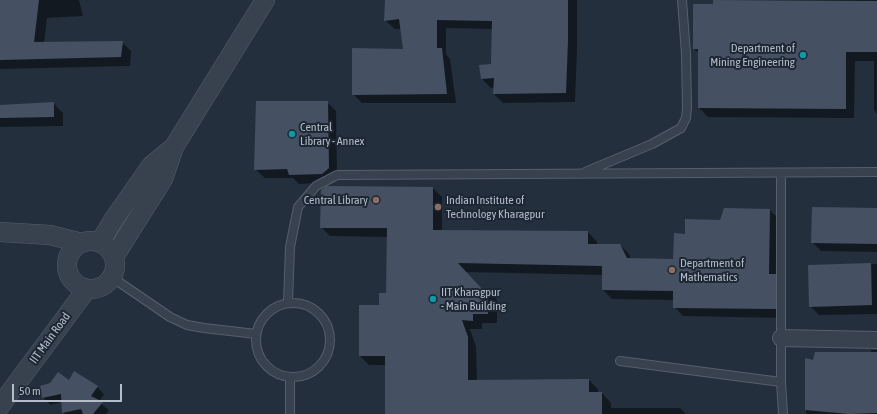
<!DOCTYPE html>
<html>
<head>
<meta charset="utf-8">
<style>
	body { margin:0 }
	#map { position:relative; width:877px; height:414px; overflow:hidden; background:#242f3e; font-family:"Asap Condensed",sans-serif }
	canvas { display:block }
	.scale { position:absolute; left:12px; top:384px; width:110px; height:18px; box-sizing:border-box; border:2px solid #b4bcc9; border-top:0; padding-left:5px; font-size:12px; line-height:14px; white-space:nowrap; color:#b4bcc9; -webkit-text-stroke:3px #1d2633; paint-order:stroke }
</style>
</head>
<body>
<div id="map">
<canvas width="877" height="414"></canvas>
<div class="scale">50 m</div>
</div>
<script>
const ctx = document.querySelector('canvas').getContext('2d');
ctx.lineJoin = 'round';
function fill(path, color) { ctx.fillStyle = color; ctx.fill(path, 'evenodd'); }
function strokePath(path, color, width, dash) { ctx.strokeStyle = color; ctx.lineWidth = width; ctx.lineCap = dash ? 'butt' : 'round'; ctx.setLineDash(dash || []); ctx.stroke(path); }
function write(font, color, halo, rows, align = 'center') {
  ctx.font = font + ' "Asap Condensed",sans-serif'; ctx.lineWidth = 4; ctx.setLineDash([]); ctx.textBaseline = 'middle'; ctx.strokeStyle = halo; ctx.fillStyle = color; for (const [text, x, y, turn = 0] of rows) {
    ctx.save(); ctx.translate(x, y); ctx.rotate((+turn || 0) * Math.PI / 180); ctx.textAlign = isNaN(turn) ? turn : align; if (halo) ctx.strokeText(text, 0, 0); ctx.fillText(text, 0, 0); ctx.restore();
  }
}
fill(new Path2D(`
	M 0,0 L 79,0 L 83,16 L 47,18 L 44,43 L 122,42 L 131,51 L 130,66 L 0,69 Z
	M 386,0 L 577,0 L 577,51 L 575,102 L 503,103 L 494,94 L 494,88 L 491,88 L 482,79 L 492,65 L 493,29 L 446,28 L 446,54 L 450,59 L 456,103 L 362,103 L 353,94 L 405,50 L 401,29 L 395,29 L 385,20 Z
	M 714,0 L 877,0 L 877,114 L 874,110 L 874,61 L 855,61 L 854,118 L 708,117 L 699,108 L 699,53 L 694,49 L 714,5 Z
	M 327,102 L 336,111 L 337,177 L 331,182 L 299,184 L 293,178 L 265,178 L 255,169 Z
	M 54,104 L 63,113 L 63,126 L 0,127 L 0,106 Z
	M 433,188 L 442,197 L 442,231 L 588,232 L 597,242 L 597,245 L 620,245 L 629,254 L 631,259 L 674,260 L 686,235 L 721,221 L 770,210 L 779,219 L 784,318 L 683,316 L 674,307 L 674,300 L 612,299 L 603,290 L 603,275 L 465,272 L 483,291 L 488,291 L 497,300 L 497,323 L 482,323 L 482,329 L 470,329 L 476,347 L 477,381 L 589,380 L 598,389 L 598,393 L 602,393 L 611,403 L 611,408 L 680,408 L 686,414 L 386,414 L 386,365 L 369,365 L 360,356 L 380,306 L 387,294 L 388,237 L 330,236 L 321,227 Z
	M 877,209 L 877,252 L 821,251 L 812,242 Z
	M 877,264 L 877,314 L 819,315 L 810,306 L 809,266 Z
	M 871,350 L 877,350 L 877,414 L 806,414 L 806,359 L 814,361 L 871,353 Z
	M 69,381 L 97,387 L 104,394 L 99,402 L 109,410 L 106,414 L 65,414 L 63,412 L 62,402 L 50,405 L 43,397 Z`), '#0007');
fill(new Path2D(`
	M 0,0 L 39,0 L 34,42 L 123,41 L 121,57 L 0,60 Z
	M 385,0 L 568,0 L 568,41 L 566,93 L 493,94 L 494,78 L 481,79 L 479,65 L 491,64 L 492,21 L 437,20 L 437,48 L 442,48 L 447,94 L 352,95 L 352,48 L 403,49 L 399,19 L 384,21 Z
	M 713,0 L 877,1 L 877,52 L 846,52 L 846,109 L 698,108 L 698,49 L 693,49 L 693,4 L 713,4 Z
	M 256,101 L 328,101 L 329,168 L 322,174 L 289,175 L 287,169 L 254,170 Z
	M 54,102 L 54,117 L 0,118 L 0,105 Z
	M 327,186 L 433,187 L 433,230 L 588,231 L 588,244 L 620,244 L 627,258 L 673,259 L 674,233 L 685,234 L 685,219 L 720,220 L 724,208 L 770,209 L 769,274 L 776,274 L 776,309 L 673,308 L 673,291 L 602,290 L 602,266 L 458,263 L 483,290 L 488,290 L 488,314 L 473,314 L 473,321 L 462,320 L 468,337 L 468,380 L 589,379 L 589,392 L 602,392 L 602,414 L 385,414 L 385,356 L 359,356 L 359,305 L 379,305 L 379,293 L 386,293 L 387,228 L 320,228 L 321,190 Z
	M 812,207 L 877,208 L 877,244 L 811,243 Z
	M 871,263 L 872,305 L 809,307 L 808,265 Z
	M 815,352 L 877,352 L 877,413 L 849,414 L 805,410 L 805,358 L 813,360 Z
	M 74,371 L 98,386 L 91,396 L 103,402 L 93,414 L 83,414 L 81,409 L 62,413 L 61,394 L 42,398 L 40,386 L 50,383 L 58,372 L 69,380 Z`), '#455162');
const service = new Path2D(`
	M 585,172 L 652,144 L 681,128 L 686,118 L 687,108 L 686,54 L 682,0
	M 781,173 L 781,382 L 783,414
	M 113,278 L 170,317 L 187,325 L 204,328 L 256,334
	M256 340a37 37 0 1 1 74 0a37 37 0 1 1-74 0Z
	M 288,303 L 290,247 L 298,207 L 316,186 L 337,175 L 877,172
	M 620,361 L 781,382
	M 290,377 L 290,414`);
const minor = new Path2D(`
	M 781,338 L 877,340`);
const tertiary = new Path2D(`
	M 0,232 L 50,235 L 82,243
	M67 265a24 24 0 1 1 48 0a24 24 0 1 1-48 0Z
	M 100,242 L 114,219 L 151,166 L 174,147
	M 114,257 L 163,179 L 174,147 L 265,0
	M 0,406 L 86,290`);
strokePath(service, '#565f6c', 10);
strokePath(minor, '#565f6c', 18);
strokePath(tertiary, '#565f6c', 20);
strokePath(service, '#38414e', 8);
strokePath(minor, '#38414e', 16);
strokePath(tertiary, '#38414e', 19);
for (const [x, y, r, color] of [
	[803,55,4,"#0f9aa8"],
	[292,134,4,"#0f9aa8"],
	[376,200,4,"#8d6e63"],
	[438,207,4,"#8d6e63"],
	[672,270,4,"#8d6e63"],
	[433,299,4,"#0f9aa8"]
]) { const dot = new Path2D(); dot.arc(x, y, r, 0, 2 * Math.PI); ctx.fillStyle = color; ctx.fill(dot); strokePath(dot, '#1d2633', 1.5); }
write('12px', '#b4bcc9', '#1d2633', [
	["Department of",795,48,"right"],
	["Mining Engineering",795,62,"right"],
	["Central",300,127],
	["Library - Annex",300,141],
	["Central Library",368,200,"right"],
	["Indian Institute of",446,200],
	["Technology Kharagpur",446,214],
	["Department of",680,263],
	["Mathematics",680,277],
	["IIT Kharagpur",441,292],
	["- Main Building",441,306]
], 'left');
write('12px', '#b4bcc9', '#1d2633', [
	["IIT Main Road",50,338,-54]
]);
</script>
</body>
</html>
